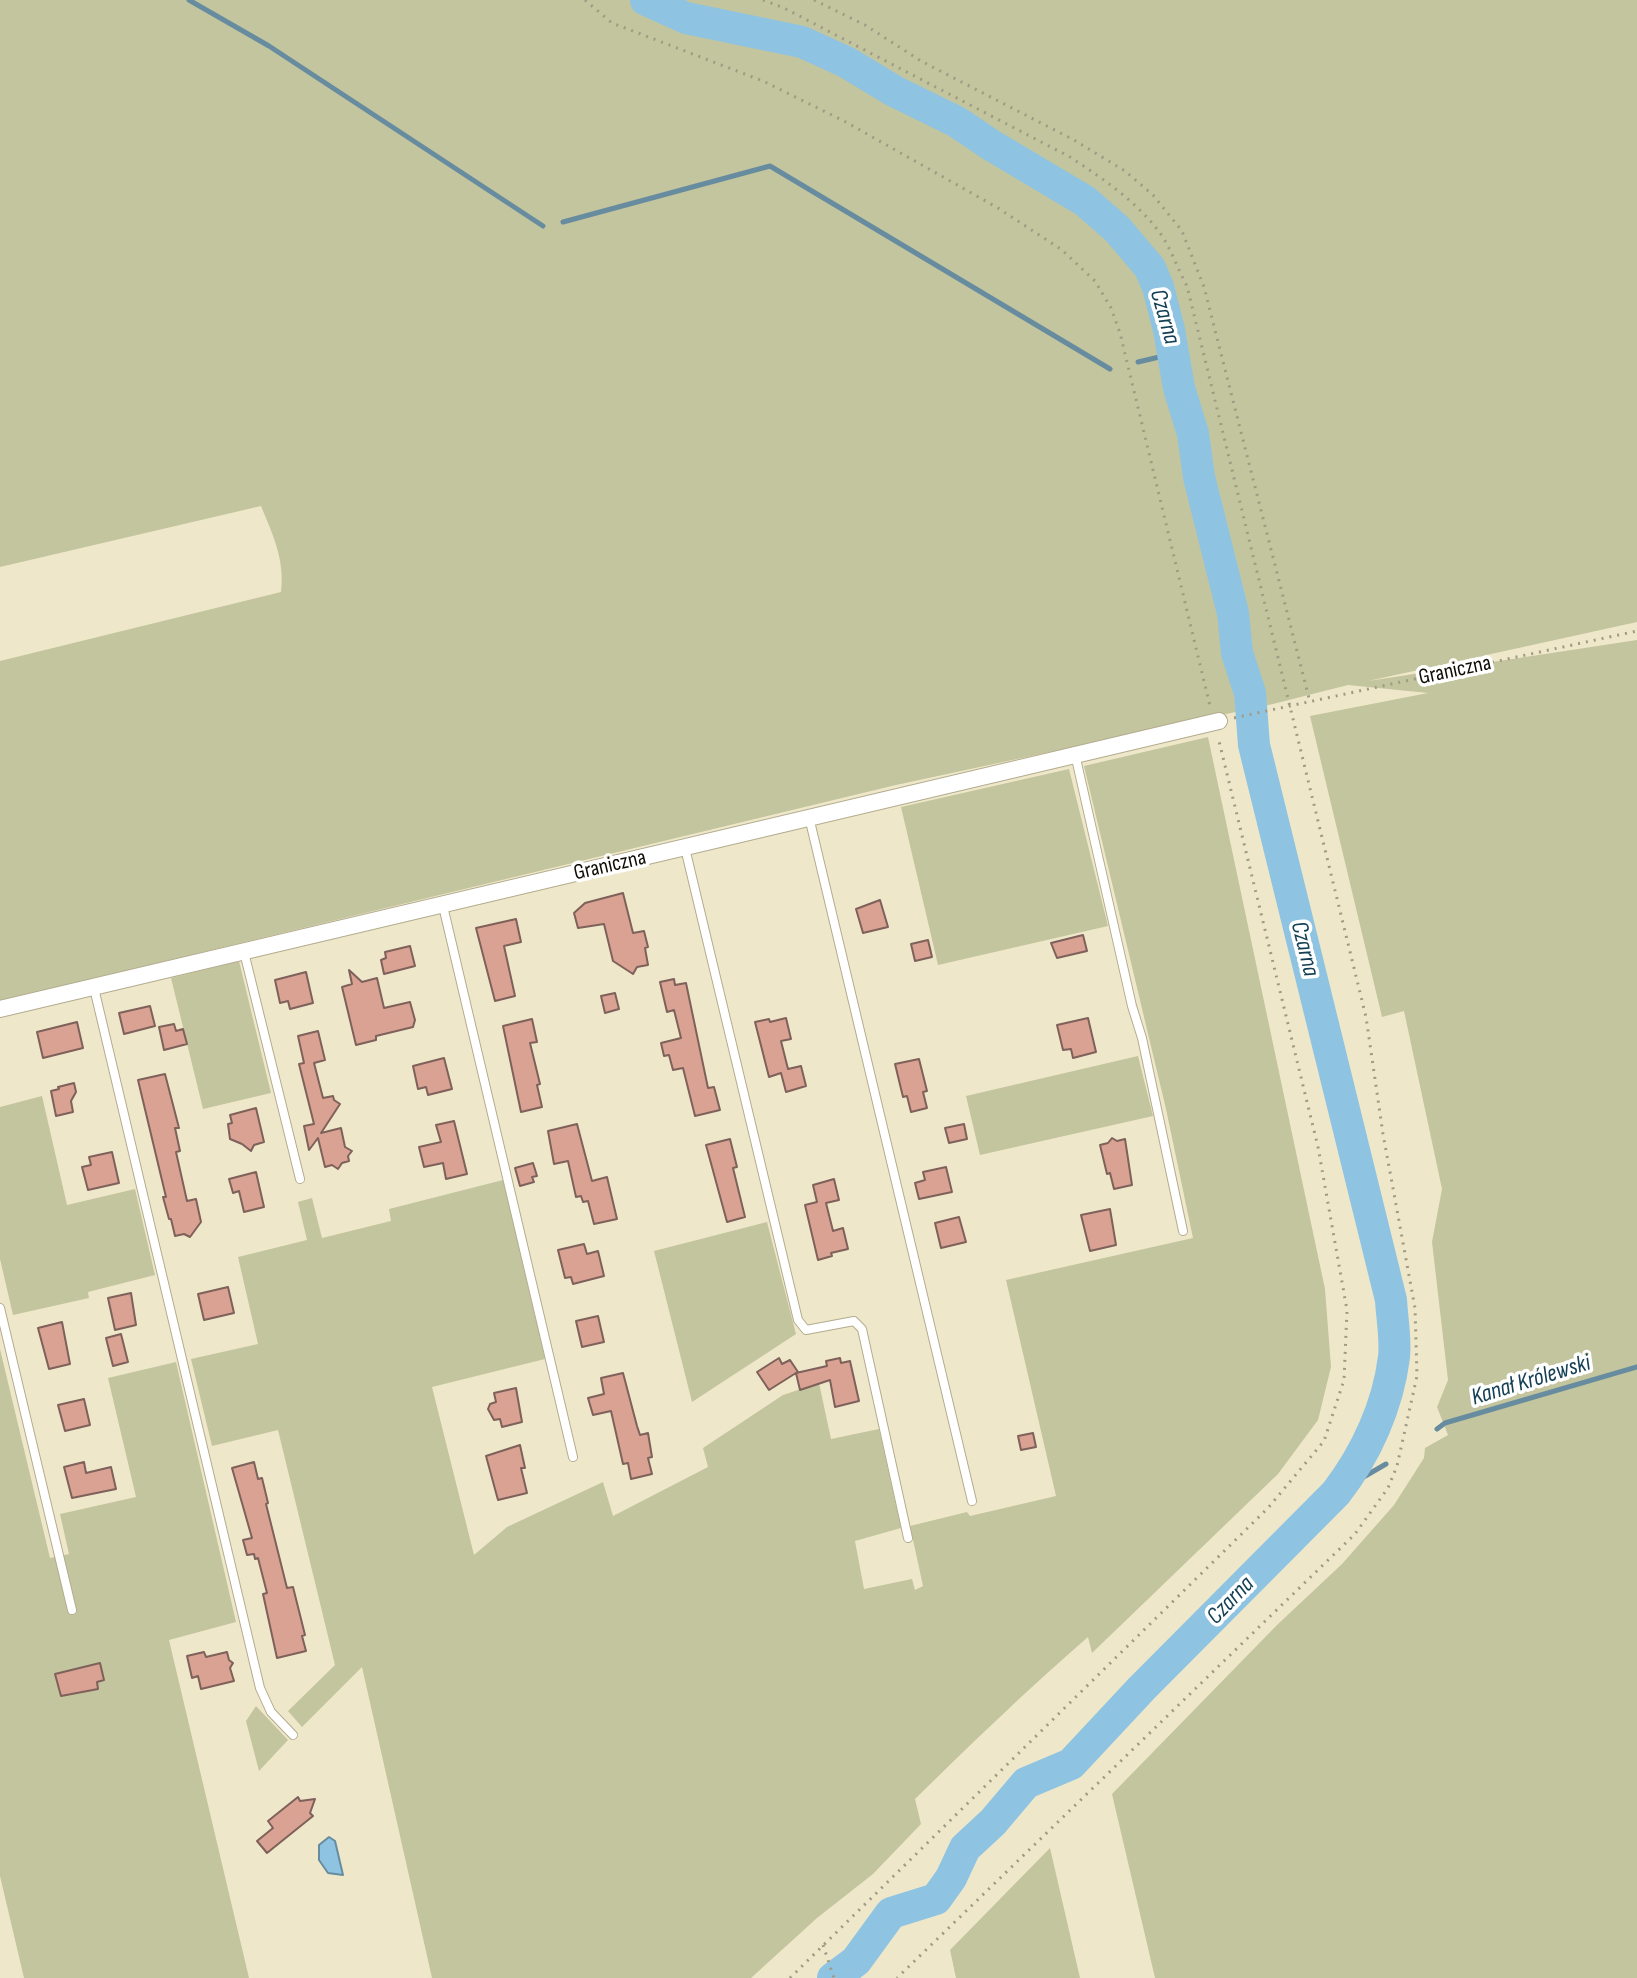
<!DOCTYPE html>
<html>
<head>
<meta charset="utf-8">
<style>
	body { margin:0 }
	canvas { display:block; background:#efe7c9 }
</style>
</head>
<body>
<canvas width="1637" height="1978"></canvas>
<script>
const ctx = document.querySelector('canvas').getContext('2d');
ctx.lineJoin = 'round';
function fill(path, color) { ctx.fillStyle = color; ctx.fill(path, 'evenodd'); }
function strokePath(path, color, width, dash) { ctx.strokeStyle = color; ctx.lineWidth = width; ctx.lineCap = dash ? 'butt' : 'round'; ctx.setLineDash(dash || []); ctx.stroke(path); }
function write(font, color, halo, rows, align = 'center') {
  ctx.font = font + ' "Sofia Sans Condensed",sans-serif'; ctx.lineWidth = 7; ctx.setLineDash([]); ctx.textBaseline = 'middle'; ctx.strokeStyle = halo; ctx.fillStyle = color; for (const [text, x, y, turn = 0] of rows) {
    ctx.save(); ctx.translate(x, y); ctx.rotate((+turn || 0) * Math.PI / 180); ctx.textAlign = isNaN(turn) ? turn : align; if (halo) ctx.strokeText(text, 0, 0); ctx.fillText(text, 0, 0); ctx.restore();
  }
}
fill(new Path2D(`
	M 0,0 L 1637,0 L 1637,622 L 1368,681 L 1637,640 L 1637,1978 L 1155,1978 L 1112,1794 L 1277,1625 L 1342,1564 L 1394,1505 L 1424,1458 L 1425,1448 L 1448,1435 L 1437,1407 L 1448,1380 L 1432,1242 L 1442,1189 L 1404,1011 L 1382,1017 L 1310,716 L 1428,693 L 1348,685 L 1273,704 L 896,785 L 0,1001 L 0,661 L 281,592 C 285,560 273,535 261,506 L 0,567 Z
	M 1208,737 L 1325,1289 L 1331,1367 L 1318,1420 L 1278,1474 L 1092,1653 L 1088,1637 C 1028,1689 971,1744 915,1799 L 921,1824 L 873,1874 L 817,1918 L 751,1978 L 432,1978 L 362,1667 L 302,1727 L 288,1711 L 335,1665 L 278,1430 L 212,1446 L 191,1359 L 258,1344 L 238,1257 L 307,1240 L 298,1202 L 312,1198 L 322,1238 L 391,1221 L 389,1209 L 503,1180 L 545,1359 L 432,1387 L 474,1555 L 507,1527 L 603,1482 L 613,1516 L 708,1467 L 703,1448 L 783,1395 L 819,1383 L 831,1439 L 879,1429 L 901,1528 L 855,1541 L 864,1589 L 912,1579 L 915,1590 L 923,1586 L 910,1526 L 967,1512 L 970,1516 L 1056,1496 L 1006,1280 L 1193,1238 L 1166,1109 L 1084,766 Z
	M 1069,769 L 1108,926 L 938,965 L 901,807 Z
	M 239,961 L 271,1093 L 203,1109 L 171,978 Z
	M 1138,1056 L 1153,1116 L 980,1155 L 966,1096 Z
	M 42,1096 L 67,1205 L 135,1189 L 155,1275 L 88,1292 L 89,1298 L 13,1315 L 0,1259 L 0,1107 Z
	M 767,1222 L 796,1334 L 692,1402 L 654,1251 Z
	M 0,1349 L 50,1558 L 69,1554 L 60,1514 L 136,1497 L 108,1378 L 176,1362 L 236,1622 L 169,1640 L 249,1978 L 24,1978 L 0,1876 Z
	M 256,1706 L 288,1740 L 259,1771 L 246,1721 Z
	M 1050,1848 L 1080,1978 L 956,1978 L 950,1950 Z`), '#c3c59e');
const water = new Path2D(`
	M 329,1837 L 335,1841 L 343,1875 L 328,1873 L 319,1860 L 319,1845 Z`);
fill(water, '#8ec4e2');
strokePath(water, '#688c9f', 2);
strokePath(new Path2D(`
	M 189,0 L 269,46 L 543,226
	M 563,222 L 770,166 L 1110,369
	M 1138,362 L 1172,354
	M 1437,1429 L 1445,1423 L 1637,1367
	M 1336,1493 L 1386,1464`), '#688c9f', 5);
strokePath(new Path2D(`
	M 646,0 L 686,18 L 802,42 L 846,62 L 894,91 L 957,122 L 991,145 L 1085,201 L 1117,229 L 1150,268 L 1158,287 L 1169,330 L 1179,388 L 1193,434 L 1199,477 L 1233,613 L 1237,653 L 1250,693 L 1254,745 L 1391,1300 C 1392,1318 1396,1339 1394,1357 C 1388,1406 1366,1454 1336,1493 L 1142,1688 L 1071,1764 L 1026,1783 L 993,1822 L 965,1848 L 951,1878 L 936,1899 L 891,1913 L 856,1961 L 833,1978`), '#8ec4e2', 32);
const building = new Path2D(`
	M 623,893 L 633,933 L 644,931 L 648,947 L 645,948 L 648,965 L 637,967 L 633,974 L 613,961 L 604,924 L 578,928 L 574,913 L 585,903 Z
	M 880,900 L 888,927 L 863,933 L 856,909 Z
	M 516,919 L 521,942 L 504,946 L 515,996 L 495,1001 L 476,928 Z
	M 1083,935 L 1087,951 L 1057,958 L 1051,943 Z
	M 928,940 L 932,957 L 915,961 L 911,944 Z
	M 410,946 L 415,966 L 384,974 L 381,960 L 386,958 L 385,952 Z
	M 349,970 L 362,982 L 377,978 L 384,1008 L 410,1002 L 415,1020 L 413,1027 L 376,1036 L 376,1040 L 356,1045 L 342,987 L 352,984 Z
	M 306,972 L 313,1003 L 290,1009 L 288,1001 L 280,1003 L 275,980 Z
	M 674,979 L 675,985 L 686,983 L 708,1088 L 714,1087 L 720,1110 L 695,1116 L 683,1068 L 673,1070 L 669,1055 L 664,1056 L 661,1043 L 681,1038 L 674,1010 L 667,1012 L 660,982 Z
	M 615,993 L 619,1009 L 605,1013 L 601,996 Z
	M 150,1006 L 155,1026 L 124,1034 L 119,1013 Z
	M 786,1018 L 791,1039 L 781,1041 L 788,1069 L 801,1066 L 806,1086 L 786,1092 L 781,1073 L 769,1077 L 755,1022 L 769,1019 L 770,1022 Z
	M 1088,1018 L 1096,1052 L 1073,1058 L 1071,1049 L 1063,1050 L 1057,1025 Z
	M 532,1019 L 537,1042 L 530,1043 L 540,1084 L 537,1085 L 542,1107 L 521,1112 L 503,1026 Z
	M 77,1022 L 83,1048 L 43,1058 L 37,1032 Z
	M 174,1024 L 176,1031 L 183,1029 L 187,1044 L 164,1050 L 159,1027 Z
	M 318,1031 L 325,1060 L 314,1063 L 323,1098 L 333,1096 L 334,1100 L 340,1104 L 321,1133 L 341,1128 L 345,1147 L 352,1151 L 348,1156 L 349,1161 L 342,1163 L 338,1169 L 332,1165 L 325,1167 L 318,1138 L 309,1150 L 304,1126 L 314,1124 L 299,1064 L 304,1063 L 298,1036 Z
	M 444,1058 L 452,1089 L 428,1095 L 426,1087 L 418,1089 L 413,1066 Z
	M 919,1059 L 927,1091 L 923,1092 L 927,1108 L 911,1112 L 907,1096 L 903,1097 L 895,1064 Z
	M 165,1074 L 179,1128 L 175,1128 L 180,1151 L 176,1152 L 187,1201 L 196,1199 L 201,1222 L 190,1237 L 184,1234 L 175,1236 L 171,1219 L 169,1219 L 163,1197 L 166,1197 L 138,1080 Z
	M 74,1083 L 76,1092 L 71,1101 L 73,1112 L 56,1116 L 51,1091 L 59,1089 L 58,1087 Z
	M 256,1108 L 264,1142 L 254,1145 L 251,1151 L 242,1144 L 230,1139 L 228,1124 L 232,1123 L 230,1115 Z
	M 454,1121 L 467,1174 L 446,1179 L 443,1163 L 424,1167 L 419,1147 L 441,1142 L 436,1125 Z
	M 577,1124 L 592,1181 L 607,1177 L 617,1219 L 594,1224 L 588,1201 L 583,1202 L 581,1196 L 576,1197 L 568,1161 L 554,1164 L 548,1131 Z
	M 964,1124 L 967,1139 L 949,1143 L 945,1128 Z
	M 1112,1138 L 1117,1141 L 1125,1139 L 1132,1185 L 1114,1189 L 1110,1173 L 1107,1174 L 1100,1145 L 1108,1143 Z
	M 730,1139 L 737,1167 L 733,1168 L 745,1217 L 727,1222 L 706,1145 Z
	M 112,1152 L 119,1183 L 88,1190 L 82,1167 L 91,1165 L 89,1157 Z
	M 533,1163 L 537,1176 L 532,1177 L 534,1182 L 520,1186 L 515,1168 Z
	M 946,1167 L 952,1192 L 919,1199 L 915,1183 L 925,1180 L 923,1172 Z
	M 256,1172 L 264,1207 L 244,1212 L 239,1191 L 233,1193 L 229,1179 Z
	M 834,1179 L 839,1200 L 826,1203 L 833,1231 L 843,1228 L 848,1249 L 831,1253 L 832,1256 L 818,1260 L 805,1205 L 817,1202 L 813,1185 Z
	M 1110,1209 L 1116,1245 L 1090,1251 L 1081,1215 Z
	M 959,1217 L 966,1242 L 941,1248 L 935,1223 Z
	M 584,1244 L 587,1254 L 598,1251 L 604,1276 L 573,1284 L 571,1277 L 565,1278 L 558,1250 Z
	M 228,1287 L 234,1313 L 204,1320 L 198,1294 Z
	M 131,1293 L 136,1325 L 115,1330 L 108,1298 Z
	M 598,1316 L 604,1342 L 582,1347 L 576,1321 Z
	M 62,1322 L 70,1364 L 49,1369 L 38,1328 Z
	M 121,1334 L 128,1362 L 113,1366 L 106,1338 Z
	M 779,1358 L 782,1364 L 790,1360 L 798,1372 L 796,1373 L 827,1366 L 826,1361 L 840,1358 L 841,1363 L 850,1361 L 859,1401 L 835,1407 L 830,1380 L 800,1390 L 796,1373 L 769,1390 L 757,1372 Z
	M 623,1373 L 637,1426 L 640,1435 L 648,1433 L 652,1457 L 648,1458 L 652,1474 L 631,1479 L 628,1463 L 623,1464 L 611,1411 L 593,1415 L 588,1398 L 604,1394 L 601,1378 Z
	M 516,1388 L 522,1422 L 502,1427 L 500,1419 L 494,1420 L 488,1409 L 490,1404 L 496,1402 L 494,1393 Z
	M 84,1399 L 90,1425 L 65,1431 L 58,1405 Z
	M 1033,1433 L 1036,1447 L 1021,1450 L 1018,1436 Z
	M 520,1445 L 525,1468 L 521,1468 L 527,1493 L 498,1500 L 486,1456 Z
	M 84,1462 L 86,1473 L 111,1467 L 116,1489 L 72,1498 L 64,1467 Z
	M 254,1462 L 258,1479 L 262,1478 L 268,1503 L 266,1504 L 287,1588 L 293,1587 L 305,1635 L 302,1636 L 306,1651 L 277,1658 L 263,1594 L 267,1593 L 258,1558 L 255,1559 L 254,1554 L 247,1555 L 243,1540 L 252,1538 L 232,1468 Z
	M 204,1652 L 206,1657 L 227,1652 L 229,1660 L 233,1663 L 230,1668 L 234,1681 L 201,1689 L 198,1676 L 192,1678 L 187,1656 Z
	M 100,1663 L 104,1680 L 97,1682 L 98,1689 L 61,1696 L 55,1674 Z
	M 298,1797 L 300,1801 L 315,1799 L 310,1813 L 313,1816 L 267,1853 L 257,1841 L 273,1828 L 268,1821 Z`);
fill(building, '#d9a293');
strokePath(building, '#7e615a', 2);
const lane = new Path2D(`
	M 1075,754 L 1132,1006 L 1142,1038 L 1183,1231
	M 809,817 L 972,1501
	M 685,848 L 798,1320 L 806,1330 L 854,1321 L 862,1329 L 908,1538
	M 443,906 L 573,1457
	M 244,952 L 300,1179
	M 94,988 L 260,1688 L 271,1712 L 293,1735
	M 0,1308 L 72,1610`);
const street = new Path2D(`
	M 0,1009 L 1219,721`);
strokePath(lane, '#b3ac8f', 10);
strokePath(street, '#b3ac8f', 18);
strokePath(new Path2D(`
	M 585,0 L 612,23 L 763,81 L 844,121 L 998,208 L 1062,250 L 1095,281 L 1111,308 L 1120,333 L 1210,706
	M 763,0 L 784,8 L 1070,157 C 1102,178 1133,199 1157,229 C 1170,245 1177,268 1187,286 L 1366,1017 L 1383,1134 L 1415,1308 L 1417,1376 L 1397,1466 L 1388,1488 L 1355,1534 L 897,1978
	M 814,0 L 865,25 L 921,61 L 1074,140 L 1125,171 L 1153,195 L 1182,231 L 1204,287 L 1310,702
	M 1234,718 L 1637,631
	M 823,1945 L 834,1978
	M 790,1978 L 1268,1508 L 1324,1441 L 1344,1380 L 1347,1310 L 1318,1147 L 1218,737`), '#a09a84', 3, [2, 6]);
strokePath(lane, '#fff', 8);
strokePath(street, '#fff', 16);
write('22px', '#0e0b03', '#fff', [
	["Graniczna",1455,671,-12],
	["Graniczna",610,866,-13]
]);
write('italic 24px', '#134055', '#fff', [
	["Czarna",1164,317,74],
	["Czarna",1304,949,76],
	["Kanał Królewski",1531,1381,-17],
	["Czarna",1231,1601,-46]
]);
</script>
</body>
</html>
